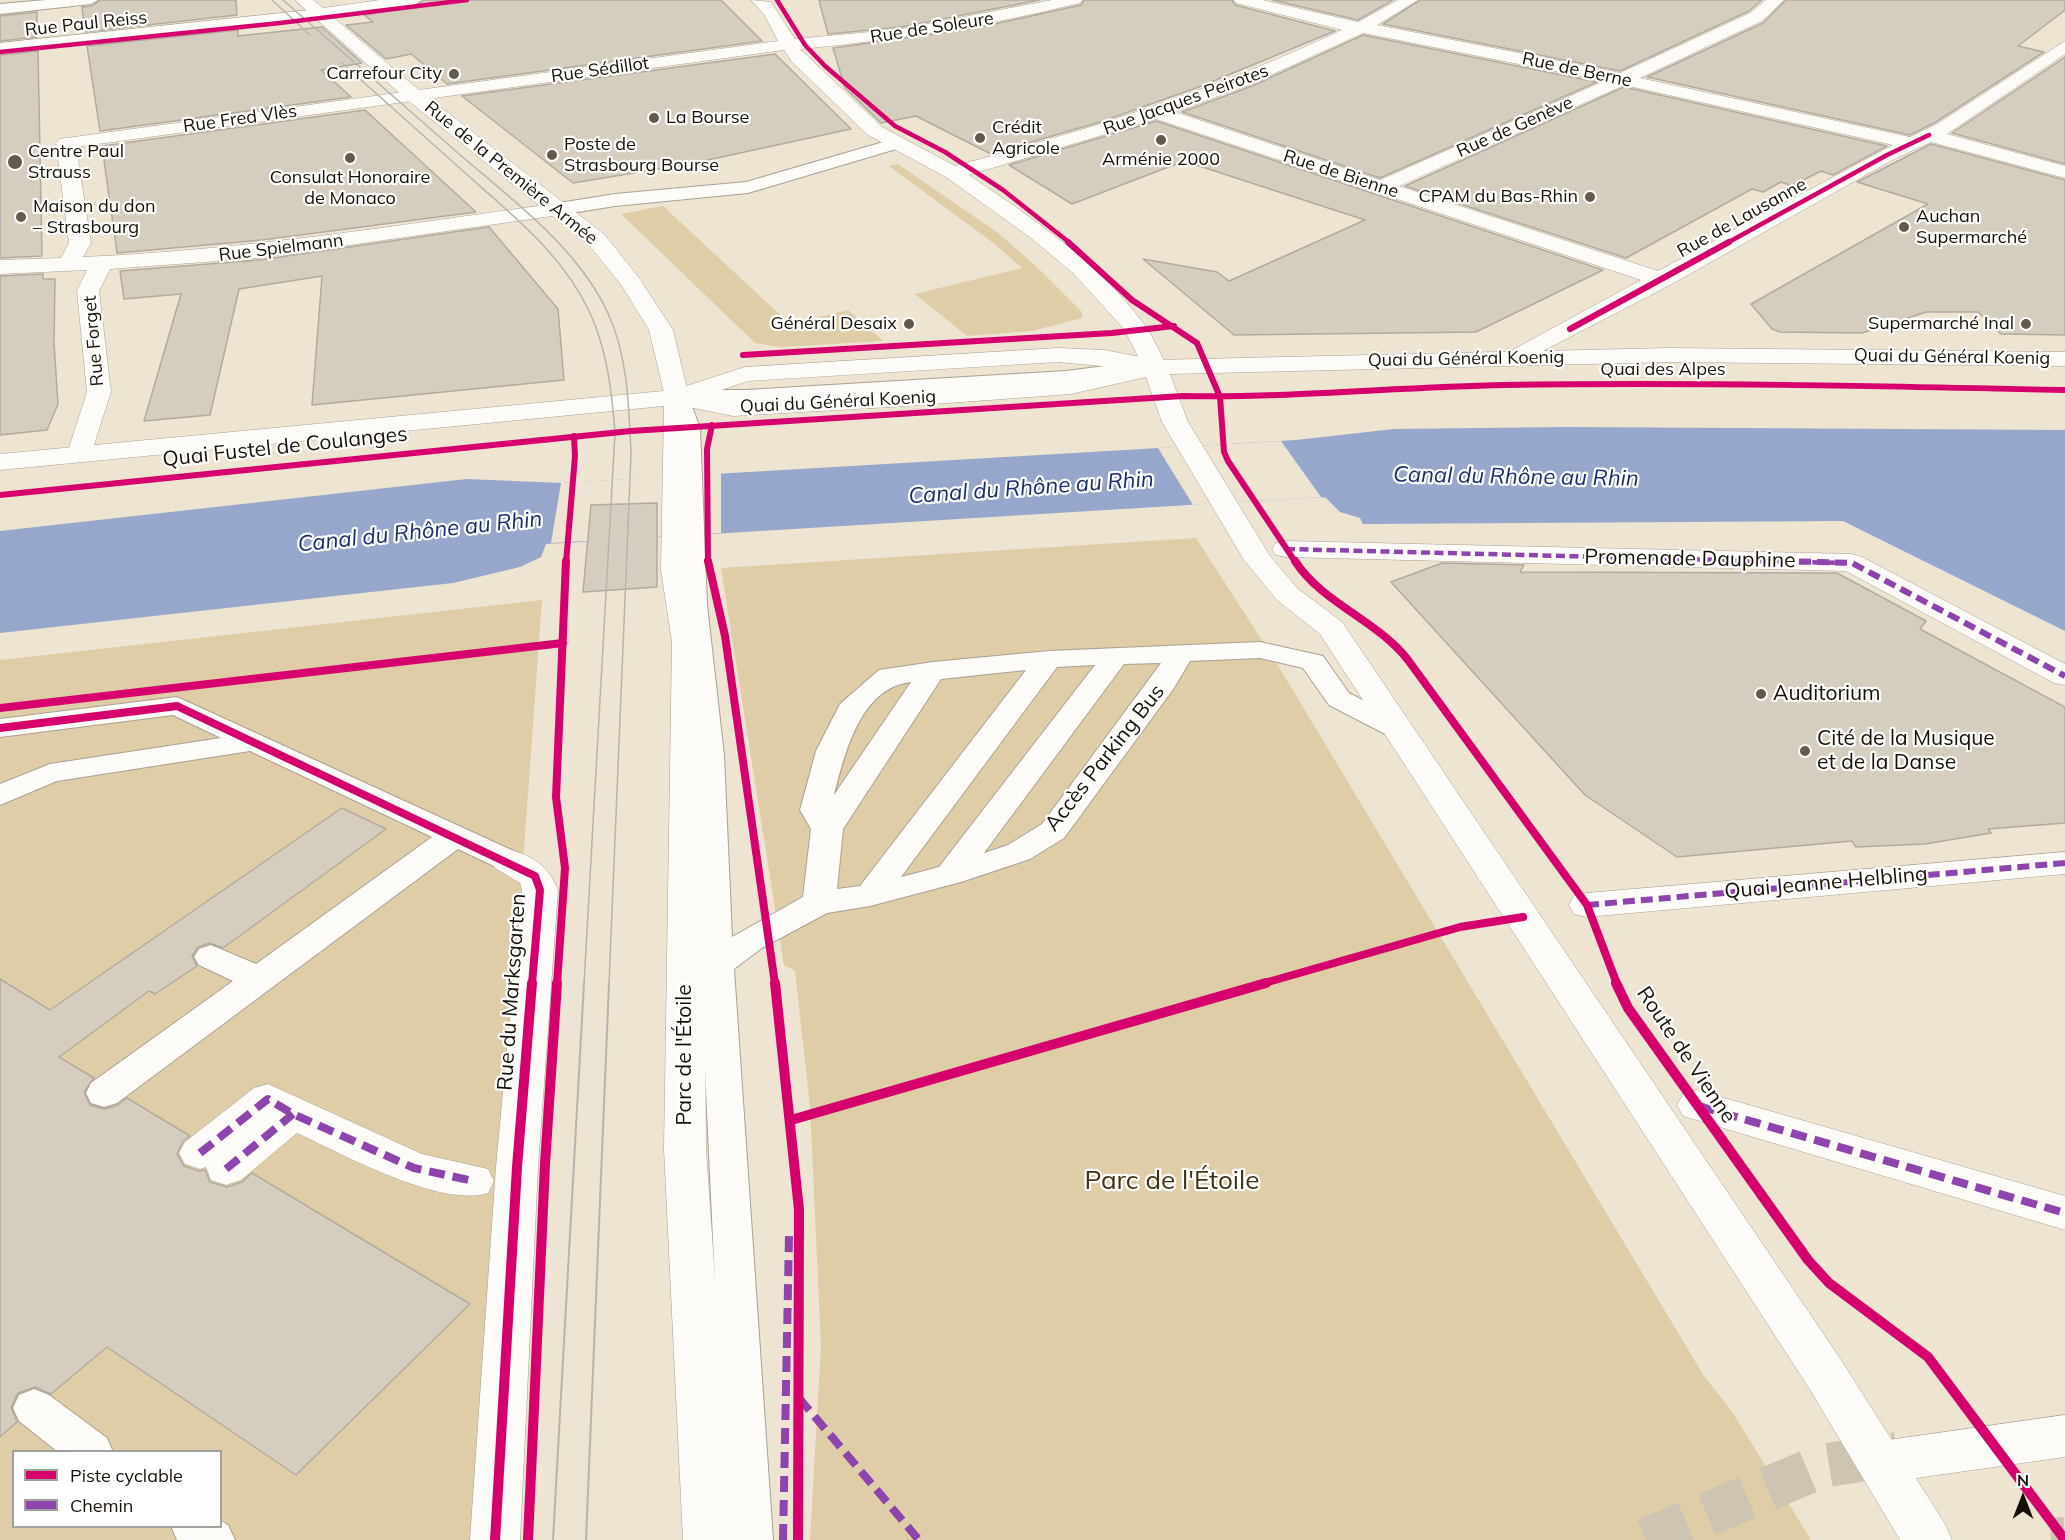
<!DOCTYPE html>
<html>
<head>
<meta charset="utf-8">
<style>
	body { margin:0 }
	#map { position:relative; width:2065px; height:1540px; overflow:hidden; background:#ede4d1; font-family:Mulish,sans-serif }
	canvas { display:block }
	.legend { position:absolute; left:12px; top:1450px; width:210px; height:78px; box-sizing:border-box; background:#fff; border:2px solid #a2a09b; margin:0; padding:8px 10px; list-style:none; font-size:18px; color:#171105 }
	.legend li { display:flex; align-items:center; gap:12px; height:30px }
	.legend b { width:30px; border:2px solid #a2a09b }
	.north { position:absolute; left:1993px; top:1468px; width:60px; height:60px; -webkit-text-stroke:4px #fff; paint-order:stroke; rotate:0deg; font-size:16px; font-weight:700; line-height:24px; text-align:center; color:#171105 }
	.north::after { content:''; display:block; margin:auto; width:21px; height:27px; background:#171105; clip-path:polygon(50% 0,100% 100%,50% 72%,0 100%) }
</style>
</head>
<body>
<div id="map">
<canvas width="2065" height="1540"></canvas>
<ul class="legend">
<li><b style="height:8px;background:#d6006c"></b>Piste cyclable</li>
<li><b style="height:8px;background:#8e44ad"></b>Chemin</li>
</ul>
<div class="north">N</div>
</div>
<script>
const ctx = document.querySelector('canvas').getContext('2d');
ctx.lineJoin = 'round';
function fill(path, color) { ctx.fillStyle = color; ctx.fill(path, 'evenodd'); }
function strokePath(path, color, width, dash) { ctx.strokeStyle = color; ctx.lineWidth = width; ctx.lineCap = dash ? 'butt' : 'round'; ctx.setLineDash(dash || []); ctx.stroke(path); }
function write(font, color, halo, rows, align = 'center') {
  ctx.font = font + ' Mulish,sans-serif'; ctx.lineWidth = 4.5; ctx.setLineDash([]); ctx.textBaseline = 'middle'; ctx.strokeStyle = halo; ctx.fillStyle = color; for (const [text, x, y, turn = 0] of rows) {
    ctx.save(); ctx.translate(x, y); ctx.rotate((+turn || 0) * Math.PI / 180); ctx.textAlign = isNaN(turn) ? turn : align; if (halo) ctx.strokeText(text, 0, 0); ctx.fillText(text, 0, 0); ctx.restore();
  }
}
fill(new Path2D(`
	M 898,164 L 998,233 L 1036,266 L 1082,312 L 1082,318 L 1032,331 L 967,336 L 915,294 L 1022,268 L 992,242 L 889,166 Z
	M 663,206 L 790,324 L 848,310 L 883,341 L 780,347 L 755,343 L 621,214 Z
	M 1196,538 L 1276,662 L 1704,1376 L 1733,1413 L 1811,1540 L 810,1540 L 821,1346 L 810,1106 L 795,971 L 784,965 L 721,568 Z
	M 542,600 L 474,1540 L 0,1540 L 0,660 ZM 14,1452 L 220,1452 L 220,1526 L 14,1526 Z`), '#dfcda7');
fill(new Path2D(`
	M 1567,427 L 2065,430 L 2065,631 L 1843,521 L 1363,524 L 1360,518 L 1340,512 L 1326,498 L 1321,497 L 546,544 L 541,557 L 520,567 L 453,583 L 0,633 L 0,531 L 467,479 L 561,483 L 1296,440 L 1394,429 Z`), '#97a6cb');
fill(new Path2D(`
	M 1281,441 L 1321,497 L 1193,505 L 1158,448 Z
	M 721,473 L 721,533 L 551,543 L 561,483 Z`), '#ede4d1');
const building = new Path2D(`
	M 100,0 L 236,0 L 237,15 L 85,32 L 82,7 L 92,6 Z
	M 424,0 L 721,0 L 762,41 L 447,84 L 411,54 L 386,59 L 346,25 L 373,22 L 364,15 L 414,7 Z
	M 819,0 L 1040,0 L 901,27 L 828,34 Z
	M 1084,0 L 1232,0 L 1235,5 L 1335,31 L 1199,87 L 1103,121 L 991,154 L 916,116 L 881,123 L 845,88 L 833,48 L 976,28 L 1081,5 Z
	M 1272,0 L 1393,0 L 1358,20 Z
	M 1420,0 L 1762,0 L 1749,11 L 1620,71 L 1383,24 Z
	M 1786,0 L 2065,0 L 2065,10 L 2018,46 L 2044,52 L 1936,122 L 1910,135 L 1647,77 L 1763,23 Z
	M 37,12 L 37,37 L 0,41 L 0,16 Z
	M 322,27 L 362,63 L 321,70 L 351,97 L 100,131 L 87,46 L 238,30 L 238,36 Z
	M 1363,35 L 1597,82 L 1380,178 L 1182,112 L 1252,86 Z
	M 38,51 L 42,256 L 0,258 L 0,55 Z
	M 775,54 L 851,129 L 689,164 L 573,183 L 462,96 Z
	M 2065,57 L 2065,164 L 1952,133 Z
	M 1624,87 L 1887,146 L 1833,175 L 1821,171 L 1792,186 L 1781,182 L 1763,192 L 1752,189 L 1626,258 L 1405,186 Z
	M 365,110 L 476,212 L 262,240 L 117,253 L 102,146 Z
	M 1156,121 L 1603,270 L 1476,332 L 1234,335 L 1143,259 L 1217,272 L 1229,281 L 1365,220 L 1184,161 L 1072,204 L 1009,165 Z
	M 1931,144 L 2065,180 L 2065,335 L 2001,334 L 1978,312 L 1926,312 L 1862,333 L 1780,332 L 1772,329 L 1751,304 L 1928,204 L 1857,182 Z
	M 489,227 L 558,309 L 564,380 L 312,405 L 322,276 L 239,289 L 210,415 L 144,421 L 181,294 L 124,299 L 120,271 L 259,260 Z
	M 43,274 L 43,279 L 55,279 L 54,343 L 58,404 L 47,430 L 0,435 L 0,276 Z
	M 657,503 L 657,587 L 583,592 L 591,505 Z
	M 1442,563 L 1524,565 L 1520,572 L 1837,573 L 1926,621 L 1920,629 L 2065,707 L 2065,823 L 1988,829 L 1991,833 L 1925,844 L 1856,847 L 1852,841 L 1677,857 L 1585,795 L 1391,582 Z
	M 342,808 L 386,829 L 223,948 L 210,943 L 198,947 L 192,956 L 197,966 L 155,994 L 149,991 L 59,1057 L 94,1078 L 84,1092 L 90,1105 L 105,1109 L 118,1105 L 127,1098 L 190,1136 L 183,1141 L 177,1154 L 184,1166 L 199,1171 L 205,1170 L 210,1182 L 227,1187 L 242,1182 L 252,1173 L 470,1304 L 296,1475 L 107,1347 L 51,1394 L 35,1387 L 18,1393 L 11,1407 L 17,1422 L 0,1437 L 0,979 L 50,1010 Z`);
fill(building, '#d5cebf');
strokePath(building, '#b2ab9d', 1.5);
strokePath(new Path2D(`
	M 1646,1540 L 1822,1466 L 1897,1454
	M 2051,1540 L 2065,1539`), '#cdc4b2', 44, [44, 22]);
const service = new Path2D(`
	M 46,0 L 98,0 L 91,4 L 0,14 L 0,4 Z
	M 897,138 L 906,143 L 903,147 L 748,193 L 615,206 L 559,215 L 550,209 L 559,203 L 615,194 L 746,182 Z
	M 1137,362 L 1145,364 L 1148,369 L 1145,374 L 1066,385 L 746,404 L 691,404 L 700,428 L 707,605 L 724,755 L 732,937 L 803,897 L 811,829 L 800,810 L 816,751 L 840,704 L 879,670 L 933,662 L 1049,651 L 1260,642 L 1323,656 L 1349,693 L 1409,724 L 1414,730 L 1409,736 L 1399,739 L 1389,736 L 1329,705 L 1303,668 L 1260,658 L 1190,661 L 1174,688 L 1064,838 L 1030,859 L 961,882 L 870,906 L 827,913 L 762,948 L 734,969 L 773,1540 L 727,1540 L 701,982 L 694,980 L 689,972 L 700,960 L 694,755 L 681,605 L 676,428 L 666,397 L 669,392 L 677,390 L 746,390 L 1066,371 ZM 1161,663 L 1042,824 L 1008,845 L 984,853 L 1124,664 ZM 1095,665 L 939,867 L 901,877 L 1057,667 ZM 1026,670 L 860,886 L 837,889 L 843,829 L 941,679 ZM 911,682 L 834,795 C 845,753 860,688 911,682 Z
	M 177,697 L 518,853 L 523,860 L 518,867 L 507,870 L 496,867 L 458,849 L 117,1103 L 104,1107 L 91,1103 L 86,1093 L 91,1083 L 233,981 L 199,965 L 194,957 L 199,949 L 211,945 L 256,964 L 432,837 L 250,751 L 57,781 L 0,805 L 0,784 L 50,764 L 221,738 L 173,715 L 0,737 L 0,719 Z
	M 34,1389 L 49,1395 L 107,1438 L 113,1452 L 58,1452 L 19,1421 L 13,1408 L 19,1395 Z
	M 220,1520 L 228,1525 L 235,1540 L 177,1540 L 171,1526 L 220,1526 Z`);
const pedestrian = new Path2D(`
	M 1286,541 L 1852,554 L 1862,557 L 2065,664 L 2065,685 L 2054,683 L 1846,571 L 1286,557 L 1276,555 L 1272,549 L 1276,543 Z
	M 2065,852 L 2065,874 L 1587,917 L 1574,914 L 1569,905 L 1574,896 L 1587,893 Z
	M 268,1084 L 422,1154 L 488,1169 L 494,1181 L 488,1193 C 441,1208 342,1154 297,1133 L 241,1180 L 226,1185 L 211,1180 L 206,1167 L 200,1169 L 185,1164 L 179,1153 L 185,1142 L 254,1088 Z
	M 1697,1090 L 2065,1196 L 2065,1230 L 1683,1116 L 1677,1105 L 1683,1094 Z`);
const minor = new Path2D(`
	M 751,0 L 771,2 L 795,39 L 901,29 L 1052,0 L 1082,0 L 1080,3 C 987,26 895,40 800,49 L 882,127 L 955,166 C 1088,130 1218,89 1342,30 L 1236,3 L 1234,0 L 1262,0 L 1358,22 L 1398,0 L 1418,0 L 1377,25 L 1620,73 L 1750,13 L 1766,0 L 1784,0 L 1762,21 L 1640,78 L 1910,137 L 1937,124 L 2065,41 L 2065,54 L 1947,134 L 2065,166 L 2065,178 L 1931,142 L 1894,159 L 1670,285 L 1516,365 L 1507,363 L 1504,358 L 1507,353 L 1641,280 L 1156,119 L 969,175 C 1032,218 1097,261 1143,323 C 1153,336 1160,353 1167,367 L 1164,372 L 1155,374 L 1146,372 L 1124,329 L 1073,273 L 1031,238 L 946,177 L 868,135 L 792,62 L 784,50 L 76,147 L 91,243 L 83,257 C 243,250 401,225 559,203 L 566,205 L 569,209 L 566,213 L 559,215 L 259,258 L 110,269 L 99,291 L 111,392 L 89,460 L 80,462 L 71,460 L 67,454 L 87,392 L 77,291 L 87,270 L 0,274 L 0,260 L 61,258 L 69,243 L 56,143 L 59,139 L 778,41 L 764,14 ZM 1363,33 L 1604,81 L 1380,180 L 1175,112 L 1251,84 ZM 1624,85 L 1893,145 L 1658,271 L 1399,186 Z
	M 319,9 L 325,10 L 327,14 L 325,18 L 0,53 L 0,43 Z
	M 507,849 C 533,856 548,865 558,890 L 538,1167 L 520,1540 L 470,1540 L 496,1167 L 522,890 L 520,883 L 495,868 L 490,860 L 495,852 Z`);
const tertiary = new Path2D(`
	M 295,0 L 313,0 L 323,8 L 380,0 L 422,0 L 414,5 L 333,17 L 420,91 L 605,235 L 639,278 L 673,330 L 689,397 L 686,402 L 677,404 L 668,402 L 665,397 L 649,330 L 622,286 L 589,245 L 406,99 Z`);
const secondary = new Path2D(`
	M 1058,348 L 1105,350 L 1155,360 L 1669,348 L 2065,352 L 2065,366 L 1669,362 L 1170,374 L 1188,422 L 1270,556 L 1297,588 L 1342,622 L 1841,1360 L 1945,1524 L 1952,1540 L 1900,1540 L 1809,1388 L 1320,634 L 1277,600 L 1244,560 L 1162,422 L 1146,377 L 1071,394 L 907,406 L 733,416 L 689,407 L 689,570 L 702,642 L 706,1149 L 733,1540 L 683,1540 L 664,1149 L 672,642 L 661,570 L 664,406 L 0,470 L 0,454 L 674,390 L 745,367 ZM 1058,362 L 1122,368 L 1071,380 L 733,400 L 707,395 L 748,381 Z`);
const primary = new Path2D(`
	M 2065,1415 L 2065,1457 L 1881,1483 L 1864,1477 L 1857,1462 L 1864,1447 L 1881,1441 Z`);
strokePath(service, '#a8a092', 2);
strokePath(pedestrian, '#a8a092', 1);
strokePath(minor, '#a8a092', 1);
strokePath(tertiary, '#a8a092', 1);
strokePath(secondary, '#a8a092', 1);
strokePath(primary, '#a8a092', 1);
fill(service, '#fcfbf8');
fill(pedestrian, '#fcfbf8');
fill(minor, '#fcfbf8');
fill(tertiary, '#fcfbf8');
fill(secondary, '#fcfbf8');
fill(primary, '#fcfbf8');
strokePath(new Path2D(`
	M 272,0 L 310,35
	M 283,0 C 341,51 400,102 458,153 C 511,199 576,246 607,311 C 628,355 629,407 631,454 L 609,984
	M 341,62 C 382,99 423,135 463,171 C 511,214 563,254 590,313 C 607,350 612,392 615,433 L 584,984`), '#b6b4af', 1.5);
strokePath(new Path2D(`
	M 553,1540 L 584,983
	M 586,1540 L 609,983`), '#b6b4af', 2);
strokePath(new Path2D(`
	M 1286,549 L 1842,563`), '#8e44ad', 4.5, [9, 4.5]);
strokePath(new Path2D(`
	M 1781,561 L 1852,563 L 2065,676
	M 1587,905 L 2065,863`), '#8e44ad', 6, [12, 6]);
strokePath(new Path2D(`
	M 1699,1106 L 2065,1213
	M 200,1153 L 268,1099 L 293,1114 L 414,1168 L 473,1181
	M 226,1169 L 293,1114
	M 799,1398 L 919,1540
	M 783,1540 L 789,1236`), '#8e44ad', 8, [16, 8]);
strokePath(new Path2D(`
	M 777,0 L 805,45 L 825,66 L 895,126 L 945,152 L 1003,190 L 1070,243
	M 0,52 L 280,23 L 467,0
	M 1727,243 L 1887,155 L 1929,135`), '#d6006c', 4.5);
strokePath(new Path2D(`
	M 1068,242 L 1132,300 L 1197,343 L 1220,397 L 1224,452 L 1228,461 L 1296,563
	M 1570,329 L 1729,242
	M 743,355 L 1112,333 L 1174,326
	M 0,495 L 631,431 L 1183,396 C 1290,398 1397,387 1504,385 C 1691,382 1878,386 2065,390
	M 566,563 L 575,456 L 574,436
	M 708,563 L 707,449 L 712,425`), '#d6006c', 6);
strokePath(new Path2D(`
	M 708,561 L 725,636 L 775,984
	M 1295,561 C 1322,603 1377,620 1408,660 L 1587,905 L 1617,984
	M 0,708 L 563,643
	M 0,728 L 177,706 L 535,876 L 540,890 L 532,984
	M 557,984 L 565,868 L 556,797 L 566,561
	M 1261,984 L 1460,927 L 1523,917`), '#d6006c', 8);
strokePath(new Path2D(`
	M 775,983 L 799,1210 L 798,1540
	M 1616,983 L 1628,1008 L 1808,1260 L 1829,1283 L 1928,1357 L 2065,1540
	M 791,1120 L 1266,983
	M 495,1540 L 517,1167 L 532,983
	M 528,1540 L 545,1164 L 557,983`), '#d6006c', 10);
for (const [x, y, r, color] of [
	[454,74,6,"#625b4c"],
	[654,118,6,"#625b4c"],
	[980,138,6,"#625b4c"],
	[1161,140,6,"#625b4c"],
	[552,155,6,"#625b4c"],
	[350,158,6,"#625b4c"],
	[15,162,8,"#625b4c"],
	[1590,197,6,"#625b4c"],
	[21,217,6,"#625b4c"],
	[1904,227,6,"#625b4c"],
	[909,324,6,"#625b4c"],
	[2026,324,6,"#625b4c"],
	[1761,694,6,"#625b4c"],
	[1805,751,6,"#625b4c"]
]) { const dot = new Path2D(); dot.arc(x, y, r, 0, 2 * Math.PI); ctx.fillStyle = color; ctx.fill(dot); strokePath(dot, '#fff', 2); }
write('18px', '#171105', '#fff', [
	["Rue Paul Reiss",86,24,-6],
	["Rue de Soleure",932,28,-9],
	["Rue Sédillot",600,70,-8],
	["Rue de Berne",1577,70,12],
	["Rue Jacques Peirotes",1186,100,-20],
	["Rue Fred Vlès",240,119,-8],
	["Rue de Genève",1515,127,-24],
	["Rue de la Première Armée",511,173,39],
	["Rue de Bienne",1341,174,18],
	["Rue de Lausanne",1742,218,-29],
	["Rue Spielmann",281,248,-7],
	["Rue Forget",94,341,-95],
	["Quai du Général Koenig",1952,357,1],
	["Quai du Général Koenig",1466,359,-1],
	["Quai des Alpes",1663,370],
	["Quai du Général Koenig",838,402,-3]
]);
write('18px', '#171105', '#fff', [
	["Carrefour City",442,74,"right"],
	["La Bourse",666,118],
	["Crédit",992,128],
	["Agricole",992,149],
	["Poste de",564,145],
	["Strasbourg Bourse",564,166],
	["Centre Paul",28,152],
	["Strauss",28,173],
	["Arménie 2000",1161,160,"center"],
	["Consulat Honoraire",350,178,"center"],
	["de Monaco",350,199,"center"],
	["CPAM du Bas-Rhin",1578,197,"right"],
	["Maison du don",33,207],
	["– Strasbourg",33,228],
	["Auchan",1916,217],
	["Supermarché",1916,238],
	["Général Desaix",897,324,"right"],
	["Supermarché Inal",2014,324,"right"]
], 'left');
write('21px', '#171105', '#fff', [
	["Quai Fustel de Coulanges",285,447,-6],
	["Promenade Dauphine",1690,559,1],
	["Accès Parking Bus",1105,758,-52],
	["Quai Jeanne Helbling",1826,883,-5],
	["Rue du Marksgarten",512,992,-86],
	["Parc de l'Étoile",685,1055,-90],
	["Route de Vienne",1686,1055,56]
]);
write('21px', '#171105', '#fff', [
	["Auditorium",1773,694],
	["Cité de la Musique",1817,739],
	["et de la Danse",1817,763]
], 'left');
write('italic 22px', '#182c75', '#fff', [
	["Canal du Rhône au Rhin",1516,477,1],
	["Canal du Rhône au Rhin",1031,488,-4],
	["Canal du Rhône au Rhin",420,532,-6]
]);
write('26px', '#413213', '#fff', [
	["Parc de l'Étoile",1172,1181]
]);
</script>
</body>
</html>
